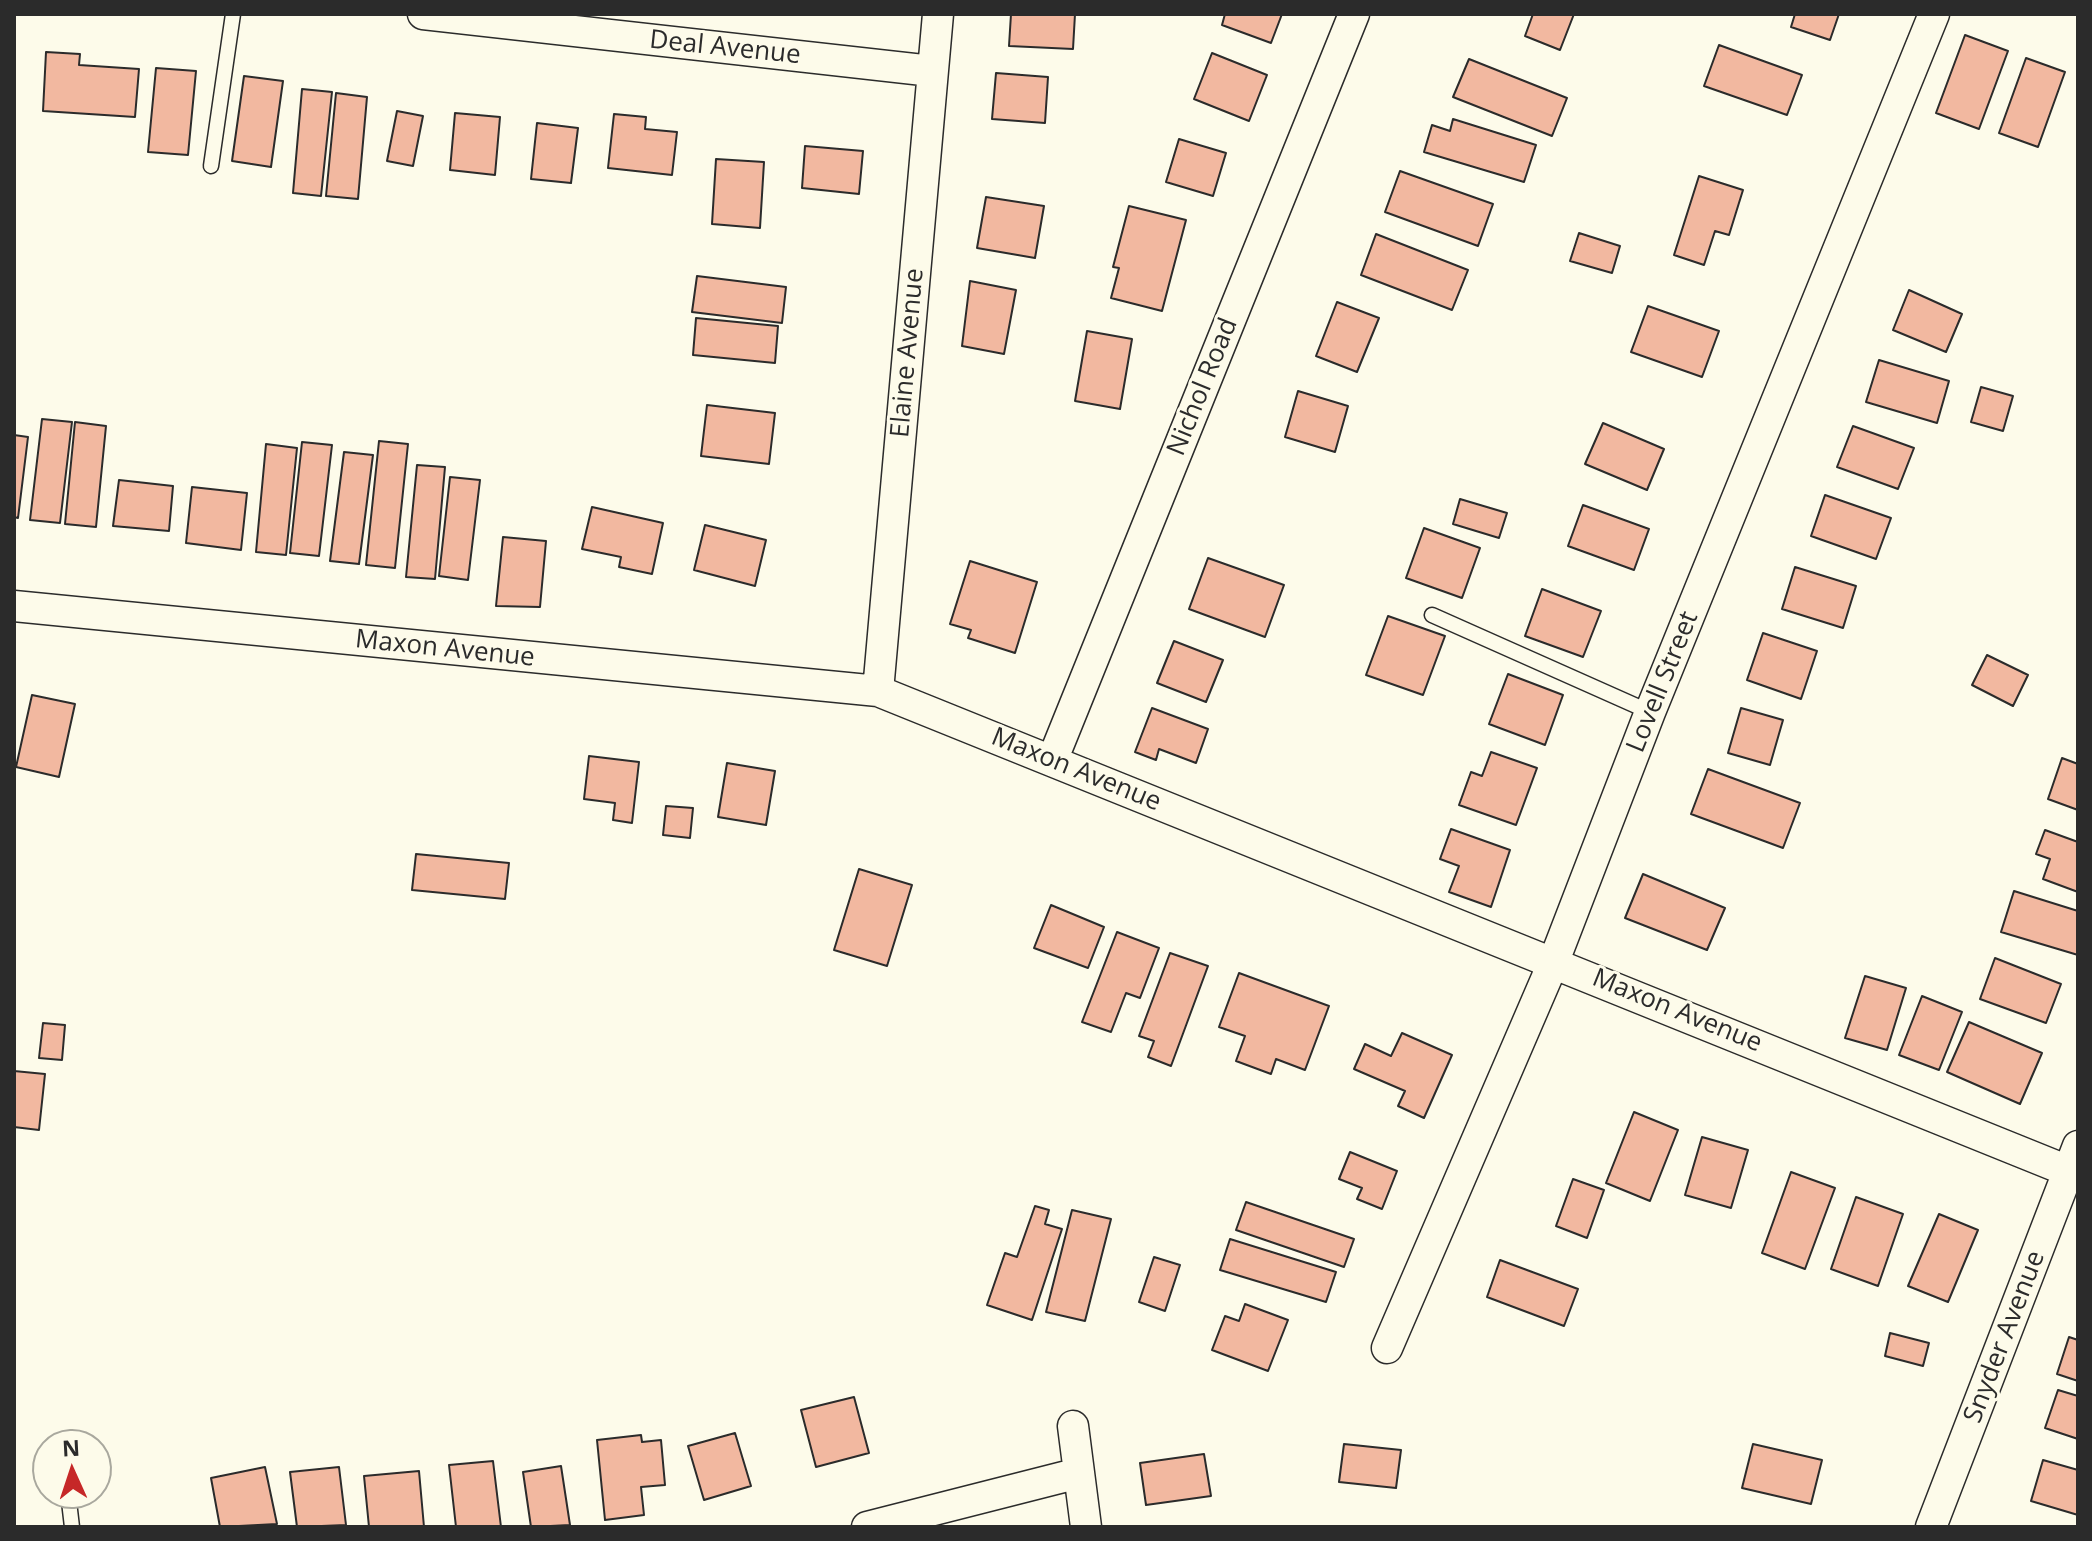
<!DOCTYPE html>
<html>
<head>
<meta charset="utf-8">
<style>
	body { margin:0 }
	#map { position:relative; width:2092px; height:1541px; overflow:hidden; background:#fdfbea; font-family:"Open Sans",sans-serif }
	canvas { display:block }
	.frame { position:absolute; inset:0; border:16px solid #2b2b2b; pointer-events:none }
	.north { position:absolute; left:32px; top:1429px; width:80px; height:80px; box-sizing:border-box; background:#fdfbea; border:2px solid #a9a89e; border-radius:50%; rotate:357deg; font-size:22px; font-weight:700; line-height:32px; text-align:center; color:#2b2b2b }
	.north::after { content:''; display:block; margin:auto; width:28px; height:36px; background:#c62828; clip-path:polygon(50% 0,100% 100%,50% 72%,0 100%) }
</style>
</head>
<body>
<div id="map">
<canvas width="2092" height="1541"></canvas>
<div class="frame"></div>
<div class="north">N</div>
</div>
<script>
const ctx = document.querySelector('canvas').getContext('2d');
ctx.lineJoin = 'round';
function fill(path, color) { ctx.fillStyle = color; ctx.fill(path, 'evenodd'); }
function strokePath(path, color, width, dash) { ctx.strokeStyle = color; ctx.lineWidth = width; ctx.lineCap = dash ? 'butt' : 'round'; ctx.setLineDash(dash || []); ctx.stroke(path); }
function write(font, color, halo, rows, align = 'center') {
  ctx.font = font + ' "Open Sans",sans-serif'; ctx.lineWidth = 6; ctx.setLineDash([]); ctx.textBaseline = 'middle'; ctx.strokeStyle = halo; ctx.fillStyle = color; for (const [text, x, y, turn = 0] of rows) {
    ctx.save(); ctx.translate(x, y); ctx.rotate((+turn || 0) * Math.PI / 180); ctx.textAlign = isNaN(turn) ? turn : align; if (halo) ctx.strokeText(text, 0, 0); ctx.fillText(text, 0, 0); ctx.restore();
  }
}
const building = new Path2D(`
	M 1011,14 L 1075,14 L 1073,49 L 1009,46 Z
	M 1225,14 L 1282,14 L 1271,43 L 1222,25 Z
	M 1533,14 L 1574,14 L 1560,50 L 1525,36 Z
	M 1795,14 L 1839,14 L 1830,40 L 1791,27 Z
	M 1965,35 L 2008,51 L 1979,129 L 1936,113 Z
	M 1719,45 L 1802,75 L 1787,115 L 1704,86 Z
	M 46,52 L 80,54 L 79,65 L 139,69 L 135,117 L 43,111 Z
	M 1212,53 L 1267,75 L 1249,121 L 1194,99 Z
	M 2026,58 L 2065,72 L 2038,147 L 1999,133 Z
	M 1469,59 L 1567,98 L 1552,136 L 1453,97 Z
	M 156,68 L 196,71 L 188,155 L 148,152 Z
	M 996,73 L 1048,77 L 1045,123 L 992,119 Z
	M 244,76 L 283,81 L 271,167 L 232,161 Z
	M 302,89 L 332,92 L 321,196 L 293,193 Z
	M 336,93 L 367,97 L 358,199 L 326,196 Z
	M 397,111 L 423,116 L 413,166 L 387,161 Z
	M 455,113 L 500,117 L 495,175 L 450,170 Z
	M 614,114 L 646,117 L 645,129 L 677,132 L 672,175 L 608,168 Z
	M 1453,119 L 1536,145 L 1524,182 L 1424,152 L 1432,125 L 1450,131 Z
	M 537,123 L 578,128 L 571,183 L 531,179 Z
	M 1179,139 L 1226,153 L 1213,196 L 1166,182 Z
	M 805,146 L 863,151 L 859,194 L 802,188 Z
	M 716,159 L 764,162 L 760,228 L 712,224 Z
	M 1400,171 L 1493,204 L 1478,246 L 1385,212 Z
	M 1699,176 L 1743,190 L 1729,235 L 1715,231 L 1704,265 L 1674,255 Z
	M 986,197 L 1044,206 L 1035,258 L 977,248 Z
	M 1129,206 L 1186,220 L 1162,311 L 1111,298 L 1119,268 L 1113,267 Z
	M 1579,233 L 1620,246 L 1612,273 L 1570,261 Z
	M 1376,234 L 1468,270 L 1452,310 L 1361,275 Z
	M 697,276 L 786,287 L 782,323 L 692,312 Z
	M 970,281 L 1016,290 L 1004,354 L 962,346 Z
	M 1909,290 L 1962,314 L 1946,352 L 1893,330 Z
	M 1337,302 L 1379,318 L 1357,372 L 1316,356 Z
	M 1648,306 L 1719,331 L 1702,377 L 1631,352 Z
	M 696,318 L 778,326 L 775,363 L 693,355 Z
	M 1087,331 L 1132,339 L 1120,409 L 1075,401 Z
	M 1879,360 L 1949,381 L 1937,423 L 1866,402 Z
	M 1981,387 L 2013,396 L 2003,431 L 1971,422 Z
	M 1298,391 L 1348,406 L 1335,452 L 1285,437 Z
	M 707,405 L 775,413 L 769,464 L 701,456 Z
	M 42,419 L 72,422 L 60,523 L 30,520 Z
	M 75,422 L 106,426 L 96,527 L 65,524 Z
	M 1603,423 L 1664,449 L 1647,490 L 1585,464 Z
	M 1853,426 L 1914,448 L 1898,489 L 1837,467 Z
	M 14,435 L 28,437 L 18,518 L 14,517 Z
	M 379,441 L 408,444 L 395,568 L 366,565 Z
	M 302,442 L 332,445 L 319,556 L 290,553 Z
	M 266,444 L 297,448 L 286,555 L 256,552 Z
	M 344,452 L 373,455 L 359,564 L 330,561 Z
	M 417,465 L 445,467 L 435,579 L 406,577 Z
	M 450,477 L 480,480 L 468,580 L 439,576 Z
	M 119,480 L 173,486 L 169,531 L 113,526 Z
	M 192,487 L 247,493 L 241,550 L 186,543 Z
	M 1825,495 L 1891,518 L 1876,559 L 1811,536 Z
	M 1460,499 L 1507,513 L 1499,538 L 1453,524 Z
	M 1583,505 L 1649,529 L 1634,570 L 1568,546 Z
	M 592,507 L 663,523 L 652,574 L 619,567 L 621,557 L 582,549 Z
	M 705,525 L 766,540 L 755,586 L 694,570 Z
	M 1424,528 L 1480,548 L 1462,598 L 1406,578 Z
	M 503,537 L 546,541 L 540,607 L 496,606 Z
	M 1208,558 L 1284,585 L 1265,637 L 1189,609 Z
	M 970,561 L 1037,582 L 1015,653 L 968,638 L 971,630 L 950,624 Z
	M 1795,567 L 1856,586 L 1843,628 L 1782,609 Z
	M 1542,589 L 1601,611 L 1583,657 L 1525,636 Z
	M 1388,616 L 1445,636 L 1423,695 L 1366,675 Z
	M 1763,633 L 1817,651 L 1801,699 L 1747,680 Z
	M 1174,641 L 1223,660 L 1206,702 L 1157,683 Z
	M 1987,655 L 2028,675 L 2013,706 L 1972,685 Z
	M 1508,674 L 1563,695 L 1545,745 L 1489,724 Z
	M 32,695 L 75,704 L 59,777 L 16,767 Z
	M 1152,708 L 1208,729 L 1196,763 L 1159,749 L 1156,760 L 1135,752 Z
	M 1741,708 L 1783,720 L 1770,765 L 1728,753 Z
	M 1491,752 L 1537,768 L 1516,825 L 1459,805 L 1471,772 L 1482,776 Z
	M 589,756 L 639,762 L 632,823 L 613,820 L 615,803 L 584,799 Z
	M 2062,758 L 2078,764 L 2078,810 L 2048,799 Z
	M 727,763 L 775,771 L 766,825 L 718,817 Z
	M 1708,769 L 1800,803 L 1783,848 L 1691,814 Z
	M 666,806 L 693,808 L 690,838 L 663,835 Z
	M 1451,829 L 1510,850 L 1491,907 L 1449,892 L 1459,866 L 1440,859 Z
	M 2045,830 L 2078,842 L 2078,892 L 2043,879 L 2050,859 L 2036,854 Z
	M 416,854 L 509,863 L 505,899 L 412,890 Z
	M 859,869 L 912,885 L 887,966 L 834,950 Z
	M 1643,874 L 1725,908 L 1707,950 L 1625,918 Z
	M 2014,891 L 2078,911 L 2078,955 L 2001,932 Z
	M 1051,905 L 1104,927 L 1088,968 L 1034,948 Z
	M 1117,932 L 1159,948 L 1140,998 L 1126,993 L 1111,1032 L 1082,1022 Z
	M 1170,953 L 1208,966 L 1171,1066 L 1148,1057 L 1154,1041 L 1139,1036 Z
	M 1995,958 L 2061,984 L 2046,1023 L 1980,999 Z
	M 1239,973 L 1329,1006 L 1305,1070 L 1276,1059 L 1271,1074 L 1236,1061 L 1245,1036 L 1219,1027 Z
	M 1865,976 L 1906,988 L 1887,1050 L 1845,1038 Z
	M 1922,996 L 1962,1012 L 1939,1070 L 1899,1055 Z
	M 1969,1022 L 2042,1053 L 2020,1104 L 1947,1072 Z
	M 43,1023 L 65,1025 L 62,1060 L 39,1058 Z
	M 1402,1033 L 1452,1055 L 1424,1118 L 1398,1106 L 1405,1091 L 1354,1069 L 1365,1044 L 1391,1056 Z
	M 14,1071 L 45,1074 L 39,1130 L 14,1127 Z
	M 1634,1112 L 1678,1130 L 1650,1201 L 1606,1183 Z
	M 1702,1137 L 1748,1150 L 1731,1208 L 1685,1195 Z
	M 1350,1152 L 1397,1171 L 1382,1209 L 1357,1199 L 1362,1188 L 1339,1179 Z
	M 1791,1172 L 1835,1188 L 1805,1269 L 1762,1253 Z
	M 1573,1179 L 1604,1190 L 1587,1238 L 1556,1226 Z
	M 1856,1197 L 1903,1214 L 1878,1286 L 1831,1269 Z
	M 1246,1202 L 1354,1239 L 1344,1267 L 1236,1230 Z
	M 1035,1206 L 1049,1210 L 1045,1224 L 1062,1229 L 1032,1320 L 987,1305 L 1005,1253 L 1017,1257 Z
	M 1072,1210 L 1111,1219 L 1085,1321 L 1046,1312 Z
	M 1939,1214 L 1978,1230 L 1948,1302 L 1908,1286 Z
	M 1230,1239 L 1336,1272 L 1326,1302 L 1220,1270 Z
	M 1154,1257 L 1180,1265 L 1165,1311 L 1139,1302 Z
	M 1500,1260 L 1578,1289 L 1564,1326 L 1487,1297 Z
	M 1245,1304 L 1288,1320 L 1268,1371 L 1212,1350 L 1225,1316 L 1239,1321 Z
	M 1890,1333 L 1929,1343 L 1923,1366 L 1885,1356 Z
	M 2069,1337 L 2078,1340 L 2078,1381 L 2057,1374 Z
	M 2058,1390 L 2078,1396 L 2078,1439 L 2045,1428 Z
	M 854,1397 L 869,1453 L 816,1467 L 801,1410 Z
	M 735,1433 L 751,1486 L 704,1500 L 688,1446 Z
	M 641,1435 L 642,1442 L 661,1440 L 665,1485 L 641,1487 L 644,1515 L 605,1520 L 597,1440 Z
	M 1344,1444 L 1401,1450 L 1396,1488 L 1339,1482 Z
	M 1753,1444 L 1822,1460 L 1811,1504 L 1742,1488 Z
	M 1204,1454 L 1211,1496 L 1146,1505 L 1140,1463 Z
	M 2043,1460 L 2078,1470 L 2078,1515 L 2031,1501 Z
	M 493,1461 L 501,1527 L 456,1527 L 449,1465 Z
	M 561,1466 L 570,1525 L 531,1527 L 523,1472 Z
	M 265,1467 L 277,1524 L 220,1527 L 211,1478 Z
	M 339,1467 L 346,1525 L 297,1527 L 290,1472 Z
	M 419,1471 L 424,1527 L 369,1527 L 364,1476 Z`);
fill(building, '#f2b8a0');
strokePath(building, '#2b2b2b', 2);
const lane = new Path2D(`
	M 211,166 L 233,14
	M 1432,615 L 1650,712
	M 68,1493 L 72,1527`);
const street = new Path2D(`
	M 423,14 L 932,71
	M 14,606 L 878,691 L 2078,1175
	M 878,691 L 938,14
	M 1052,761 L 1354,14
	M 1387,1348 L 1554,961 L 1650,712 L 1934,14
	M 1073,1426 L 1086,1527
	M 867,1527 L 1079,1473
	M 1931,1527 L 2078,1146`);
strokePath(lane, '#2b2b2b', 17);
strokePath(street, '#2b2b2b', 33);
strokePath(lane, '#fdfbea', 14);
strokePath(street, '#fdfbea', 30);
write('26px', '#2b2b2b', '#fdfbea', [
	["Deal Avenue",725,48,6],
	["Elaine Avenue",908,353,-85],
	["Nichol Road",1203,387,-68],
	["Maxon Avenue",445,649,6],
	["Lovell Street",1663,682,-68],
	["Maxon Avenue",1076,770,22],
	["Maxon Avenue",1677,1011,22],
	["Snyder Avenue",2005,1337,-69]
]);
</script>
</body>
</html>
